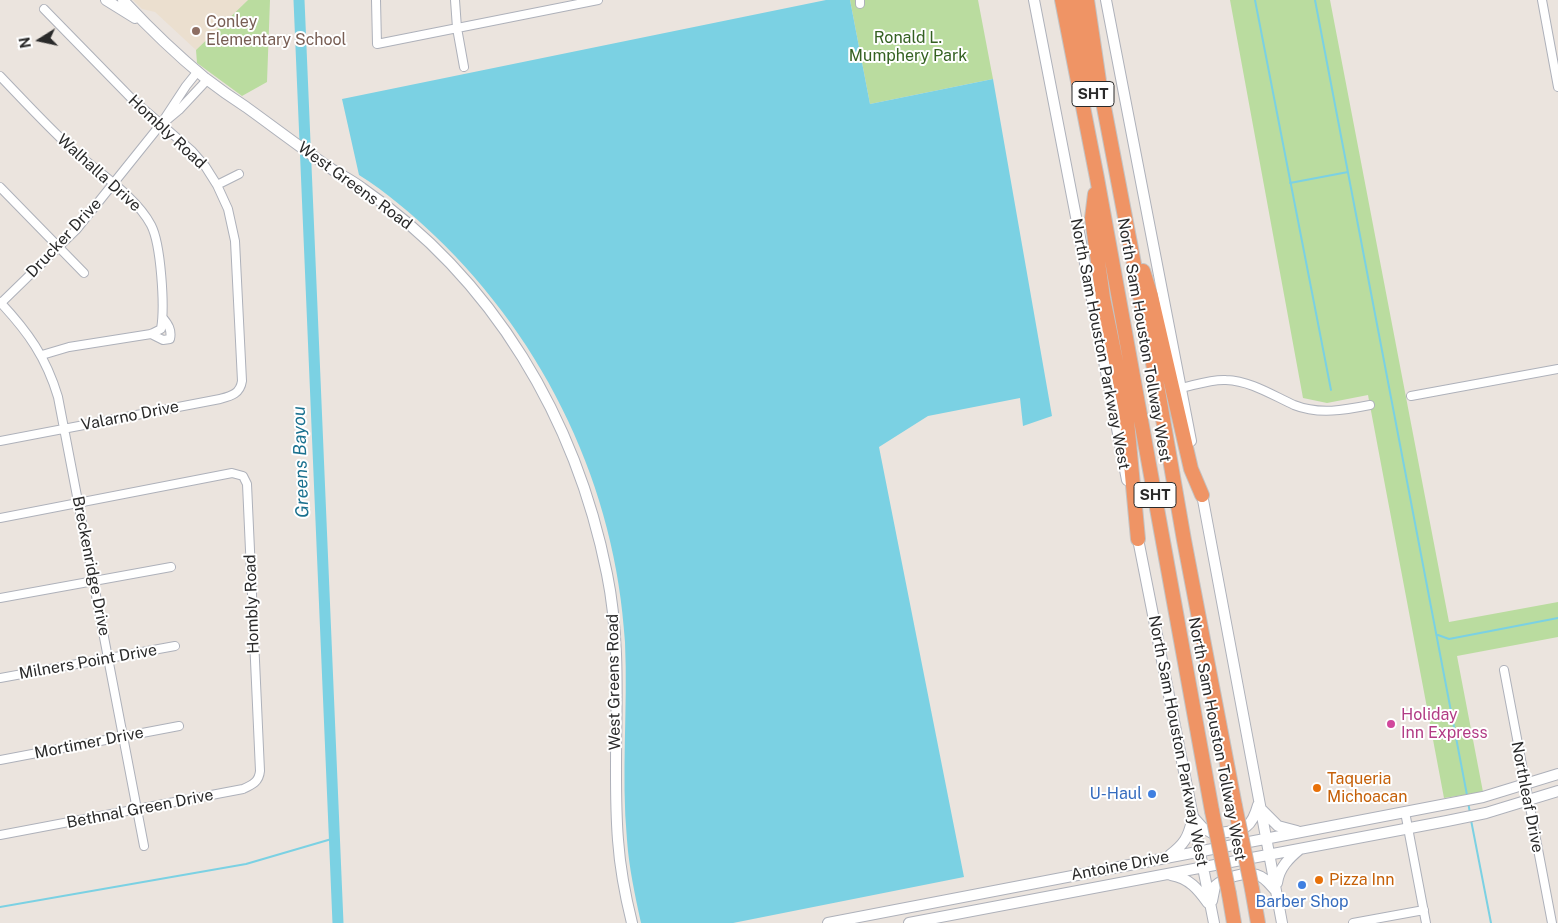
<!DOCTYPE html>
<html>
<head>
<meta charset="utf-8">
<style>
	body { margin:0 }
	#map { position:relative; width:1558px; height:923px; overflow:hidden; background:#ebe4de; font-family:"Public Sans",sans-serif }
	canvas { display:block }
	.north { position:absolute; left:15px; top:15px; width:50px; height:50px; -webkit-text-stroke:4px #fff; paint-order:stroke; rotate:260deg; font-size:14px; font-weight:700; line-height:20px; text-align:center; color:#2a2a2a }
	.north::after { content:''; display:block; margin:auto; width:18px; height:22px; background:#2a2a2a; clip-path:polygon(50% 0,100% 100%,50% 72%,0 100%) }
</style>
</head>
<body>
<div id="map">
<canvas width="1558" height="923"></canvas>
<div class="north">N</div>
</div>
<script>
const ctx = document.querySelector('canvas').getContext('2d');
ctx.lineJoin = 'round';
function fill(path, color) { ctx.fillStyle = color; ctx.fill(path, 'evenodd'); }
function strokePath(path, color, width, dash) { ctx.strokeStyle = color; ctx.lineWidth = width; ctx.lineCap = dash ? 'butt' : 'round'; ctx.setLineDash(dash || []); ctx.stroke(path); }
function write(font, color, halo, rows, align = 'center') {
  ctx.font = font + ' "Public Sans",sans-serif'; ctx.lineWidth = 4; ctx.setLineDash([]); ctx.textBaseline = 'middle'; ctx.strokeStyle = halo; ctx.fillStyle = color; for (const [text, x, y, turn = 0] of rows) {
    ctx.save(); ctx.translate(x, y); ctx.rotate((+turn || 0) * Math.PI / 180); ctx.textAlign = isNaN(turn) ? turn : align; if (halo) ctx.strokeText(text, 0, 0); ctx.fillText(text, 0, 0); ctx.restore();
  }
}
fill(new Path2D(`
	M 133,0 L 248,0 L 196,50 L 155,12 L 142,9 Z`), '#ebdfcf');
fill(new Path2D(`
	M 248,0 L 270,0 L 267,82 L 242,96 L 197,63 L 196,50 Z
	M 850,0 L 978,0 L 993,79 L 870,104 Z
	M 1230,0 L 1330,0 L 1449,622 L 1558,602 L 1558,637 L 1457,656 L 1483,792 L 1444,798 L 1368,395 L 1327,403 L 1303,398 Z`), '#badc9f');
fill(new Path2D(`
	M 826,0 L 850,0 L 870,104 L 993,79 L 1052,416 L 1023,426 L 1020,398 L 928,416 L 879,447 L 964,877 L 733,923 L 641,923 C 635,895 629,868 627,840 C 621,774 628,708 625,642 C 616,488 546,342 435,236 C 412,214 386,192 359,175 L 342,99 Z`), '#7bd1e3');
strokePath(new Path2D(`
	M 1255,0 L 1331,390
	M 1315,0 L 1467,795
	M 1290,183 L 1348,172
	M 1438,635 L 1449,639 L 1558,618
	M 1468,802 L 1470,813
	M 1471,820 L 1491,923
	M 0,907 L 246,864 L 335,838`), '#7bd1e3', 2);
strokePath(new Path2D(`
	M 299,0 L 338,923`), '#7bd1e3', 11);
const minor = new Path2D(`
	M 376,0 L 377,44 L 598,0
	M 455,0 L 457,28 L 464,67
	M 860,0 L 860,4
	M 1542,0 L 1558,87
	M 0,76 C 24,101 47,126 72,149 C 96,171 136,196 151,225 C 161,244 165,307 161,329 L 151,334 L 69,347 L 42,355
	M 167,120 L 179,110 L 207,80
	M 217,185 L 239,174
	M 0,187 L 84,273
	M 0,302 C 28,332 46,357 58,397 L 144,846
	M 1,303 L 76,230 L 161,124 L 186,86 L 198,71
	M 151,334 L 163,340 L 170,339 C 172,330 168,324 163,318
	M 1181,388 C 1195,385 1212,379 1226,380 C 1251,381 1272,395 1294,405 C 1319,415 1345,410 1370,405
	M 1411,396 L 1558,369
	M 0,441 L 220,399 C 231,396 240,394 242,381 L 235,241 L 228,209 L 217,185 L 205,166 L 192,151 L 132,99 L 44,9
	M 0,518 L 232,473 L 243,476 L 247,484 L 260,771 C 259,782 252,785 243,789 L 0,835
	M 0,598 L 171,567
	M 1504,670 L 1552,923
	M 0,678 L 175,646
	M 0,760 L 179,726
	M 1405,812 L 1426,923
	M 1353,923 L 1424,910`);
const secondary = new Path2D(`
	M 106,0 L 135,18
	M 123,0 C 148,27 176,54 205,78 C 218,88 232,98 246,107 C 275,128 304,150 333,170 C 343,176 353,181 362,188 C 494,279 576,419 607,574 C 625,662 611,751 618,840 C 620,868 625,895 632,923
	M 1034,0 L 1127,480
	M 1106,0 L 1191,441
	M 1201,489 L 1282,923
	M 1137,534 L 1214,923
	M 1261,809 L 1278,826 L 1297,831
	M 1194,818 L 1203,828 L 1214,834 C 1240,829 1250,834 1258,805
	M 1170,855 C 1184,844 1188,838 1192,821
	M 1171,875 C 1189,878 1198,889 1208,903
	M 1277,883 C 1279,868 1289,858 1300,849
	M 1212,901 L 1215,886 C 1223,878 1246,871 1257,875 C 1265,877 1270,885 1276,891
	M 828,923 L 1483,797 L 1558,774
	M 909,923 L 1447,821 L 1486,813 L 1558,791`);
const motorway = new Path2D(`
	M 1062,0 L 1097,178 L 1212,811
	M 1075,0 L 1090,79
	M 1087,0 L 1099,81 L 1156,379 L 1184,540 L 1235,806
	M 1095,194 L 1092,218 L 1103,298 L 1126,410 L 1138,539
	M 1143,271 L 1151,296 L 1191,469 L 1202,495
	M 1252,889 L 1258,923
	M 1229,894 L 1234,923`);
strokePath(minor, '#aeb1ba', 10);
strokePath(secondary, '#aeb1ba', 12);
strokePath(motorway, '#c3c3c3', 16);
strokePath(minor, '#fff', 8);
strokePath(secondary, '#fff', 10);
strokePath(motorway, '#ef9465', 14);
const motorwayBridge = new Path2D(`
	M 1235,806 L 1252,889
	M 1212,811 L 1229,894`);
strokePath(motorwayBridge, '#c3c3c3', 16, []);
strokePath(motorwayBridge, '#ef9465', 14);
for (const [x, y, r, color] of [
	[196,31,5,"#8d6e63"],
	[1391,724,5,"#d1479c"],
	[1317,788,5,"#e8710a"],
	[1152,794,5,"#3f7fe0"],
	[1319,880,5,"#e8710a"],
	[1302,885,5,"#3f7fe0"]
]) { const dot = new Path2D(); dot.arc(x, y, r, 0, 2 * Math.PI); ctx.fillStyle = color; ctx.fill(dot); strokePath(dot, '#fff', 2); }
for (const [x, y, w] of [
	[1093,94,42],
	[1155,495,42]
]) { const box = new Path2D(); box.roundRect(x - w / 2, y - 12.5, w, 25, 4); ctx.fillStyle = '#fff'; ctx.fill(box); strokePath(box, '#2a2a2a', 1); }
write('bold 15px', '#2a2a2a', null, [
	["SHT",1093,94],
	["SHT",1155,495]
]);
write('16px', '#785e54', '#fff', [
	["Conley",206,22],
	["Elementary School",206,40]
], 'left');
write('16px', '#346121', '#fff', [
	["Ronald L.",908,38],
	["Mumphery Park",908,56]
]);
write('16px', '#2a2a2a', '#fff', [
	["Hombly Road",167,132,43],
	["Walhalla Drive",99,173,42],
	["West Greens Road",355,186,36],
	["Drucker Drive",64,238,-47],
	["North Sam Houston Tollway West",1144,340,80],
	["North Sam Houston Parkway West",1100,344,79],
	["Valarno Drive",130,416,-11],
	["Breckenridge Drive",91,566,79],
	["Hombly Road",252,604,-92],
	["Milners Point Drive",88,662,-10],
	["West Greens Road",614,682,-91],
	["North Sam Houston Tollway West",1217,739,79],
	["North Sam Houston Parkway West",1178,741,79],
	["Mortimer Drive",89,743,-11],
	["Northleaf Drive",1527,797,79],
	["Bethnal Green Drive",140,809,-11],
	["Antoine Drive",1120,866,-11]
]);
write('16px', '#b23c85', '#fff', [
	["Holiday",1401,715],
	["Inn Express",1401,733]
], 'left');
write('16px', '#c56008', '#fff', [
	["Taqueria",1327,779],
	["Michoacan",1327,797],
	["Pizza Inn",1329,880]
], 'left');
write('16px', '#366cbe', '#fff', [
	["U-Haul",1142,794],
	["Barber Shop",1302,902,"center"]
], 'right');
write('italic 18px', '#1a718f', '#fff', [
	["Greens Bayou",301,462,-92]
]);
</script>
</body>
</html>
